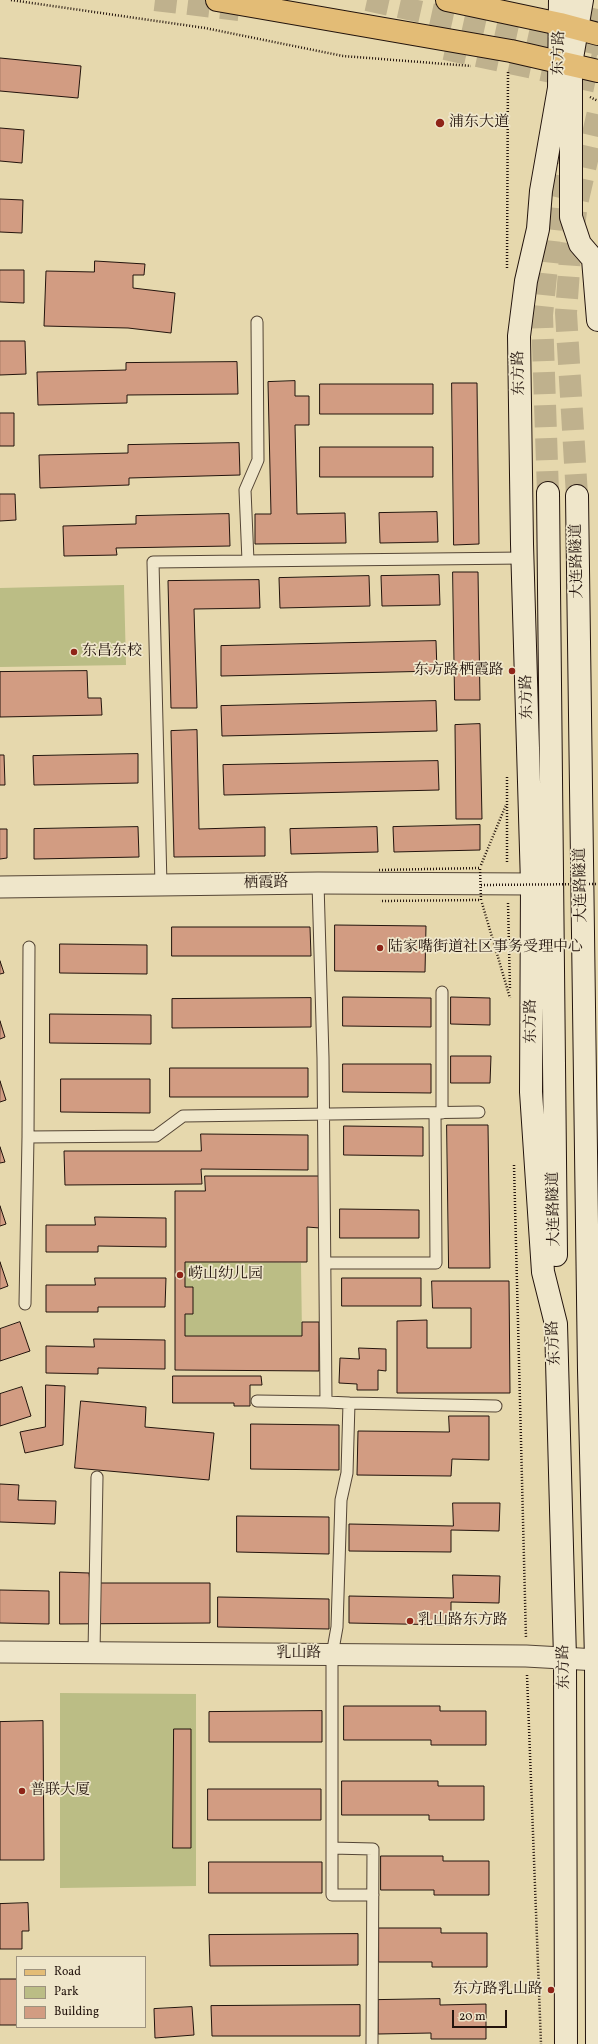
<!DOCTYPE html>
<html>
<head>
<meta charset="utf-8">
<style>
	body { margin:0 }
	#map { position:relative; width:598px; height:2044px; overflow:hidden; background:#e6d8ad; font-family:Vollkorn,serif }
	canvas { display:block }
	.legend { position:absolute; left:16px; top:1956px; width:130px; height:72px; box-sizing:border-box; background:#efe6ca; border:1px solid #9d927e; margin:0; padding:5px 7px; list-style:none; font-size:12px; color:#23140d }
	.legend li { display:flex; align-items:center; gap:8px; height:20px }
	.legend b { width:20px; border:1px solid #9d927e }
	.scale { position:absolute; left:452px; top:2010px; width:55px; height:18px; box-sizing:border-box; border:2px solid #23140d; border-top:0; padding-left:5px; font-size:12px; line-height:14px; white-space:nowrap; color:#23140d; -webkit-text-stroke:3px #efe6ca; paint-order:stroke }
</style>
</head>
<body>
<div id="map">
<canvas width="598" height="2044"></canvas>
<ul class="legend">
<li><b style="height:5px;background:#e3bc76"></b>Road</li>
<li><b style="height:11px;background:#bbbd85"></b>Park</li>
<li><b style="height:11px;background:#d29c82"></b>Building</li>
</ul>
<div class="scale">20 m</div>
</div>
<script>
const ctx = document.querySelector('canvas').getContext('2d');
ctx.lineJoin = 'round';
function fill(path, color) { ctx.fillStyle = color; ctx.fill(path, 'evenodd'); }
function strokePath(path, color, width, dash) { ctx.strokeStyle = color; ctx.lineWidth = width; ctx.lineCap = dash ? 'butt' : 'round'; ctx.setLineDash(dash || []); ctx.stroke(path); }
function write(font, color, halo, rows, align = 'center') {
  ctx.font = font + ' Vollkorn,"Noto Serif SC",serif'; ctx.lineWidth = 3.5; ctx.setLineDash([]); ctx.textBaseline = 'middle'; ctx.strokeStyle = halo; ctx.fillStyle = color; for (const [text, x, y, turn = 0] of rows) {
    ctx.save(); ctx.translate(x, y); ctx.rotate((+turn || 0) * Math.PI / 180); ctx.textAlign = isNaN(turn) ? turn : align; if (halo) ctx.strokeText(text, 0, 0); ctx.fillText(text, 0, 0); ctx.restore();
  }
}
fill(new Path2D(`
	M 124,585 L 126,665 L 0,667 L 0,588 Z
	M 185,1262 L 301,1263 L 302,1336 L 185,1336 L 185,1314 L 193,1313 L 193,1287 L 185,1287 Z
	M 60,1693 L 196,1694 L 196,1886 L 60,1888 Z`), '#bbbd85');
const building = new Path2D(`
	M 0,58 L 81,66 L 78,98 L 0,91 Z
	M 0,128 L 24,130 L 22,163 L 0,161 Z
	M 0,199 L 23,200 L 22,233 L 0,232 Z
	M 95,261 L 145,264 L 144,275 L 133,275 L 133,288 L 175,293 L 171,333 L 128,328 L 44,326 L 46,271 L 94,272 Z
	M 0,270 L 24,270 L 24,303 L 0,302 Z
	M 0,341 L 25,341 L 26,374 L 0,375 Z
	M 237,362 L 238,394 L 127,395 L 127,403 L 38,405 L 37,372 L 126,370 L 126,363 Z
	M 295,381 L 295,396 L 309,396 L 309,425 L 295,425 L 297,514 L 345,513 L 346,543 L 255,544 L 255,514 L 271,514 L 268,382 Z
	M 452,383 L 477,383 L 479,544 L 454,545 Z
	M 320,384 L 433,384 L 433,414 L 320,414 Z
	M 0,413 L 14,413 L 14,446 L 0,446 Z
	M 239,443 L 240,475 L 129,478 L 129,485 L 40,488 L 39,455 L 128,453 L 128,445 Z
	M 320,447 L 433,447 L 433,477 L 320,477 Z
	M 0,494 L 15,494 L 16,520 L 0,521 Z
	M 437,512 L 438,542 L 380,543 L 379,513 Z
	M 229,514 L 230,546 L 116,548 L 117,555 L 64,556 L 63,526 L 136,524 L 136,516 Z
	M 453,572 L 478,572 L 480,700 L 455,700 Z
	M 439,575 L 440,605 L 382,606 L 381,576 Z
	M 369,576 L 370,606 L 280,608 L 279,578 Z
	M 259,580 L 260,608 L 194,609 L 197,708 L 171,708 L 168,581 Z
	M 436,641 L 437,671 L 221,676 L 221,646 Z
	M 87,671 L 88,698 L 101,698 L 102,715 L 0,717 L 0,672 Z
	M 436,701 L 437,731 L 222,736 L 221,706 Z
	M 480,724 L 482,819 L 456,819 L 455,725 Z
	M 197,730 L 199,829 L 265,827 L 265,856 L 174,857 L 171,731 Z
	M 138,754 L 138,783 L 34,785 L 33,756 Z
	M 0,755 L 4,755 L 5,785 L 0,785 Z
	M 438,761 L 439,790 L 224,795 L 223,765 Z
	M 480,825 L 480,850 L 394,852 L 393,827 Z
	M 138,827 L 139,857 L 34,859 L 34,829 Z
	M 377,827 L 378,852 L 291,854 L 290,829 Z
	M 0,829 L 7,829 L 7,858 L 0,859 Z
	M 335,925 L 426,926 L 425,972 L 335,971 Z
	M 172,927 L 310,927 L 311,956 L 172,956 Z
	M 60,944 L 147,945 L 147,974 L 60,973 Z
	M 0,961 L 4,973 L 0,974 Z
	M 343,997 L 431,998 L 431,1027 L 343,1026 Z
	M 451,997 L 490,998 L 490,1025 L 451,1024 Z
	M 311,998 L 311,1027 L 172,1028 L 172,999 Z
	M 50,1014 L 151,1015 L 151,1044 L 50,1043 Z
	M 0,1021 L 5,1037 L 0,1039 Z
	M 451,1056 L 491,1056 L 490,1083 L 451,1083 Z
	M 343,1064 L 431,1064 L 431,1093 L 343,1092 Z
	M 170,1068 L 308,1068 L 308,1097 L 170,1097 Z
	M 61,1079 L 150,1079 L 150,1113 L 61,1112 Z
	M 0,1081 L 6,1100 L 0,1102 Z
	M 447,1125 L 488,1125 L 490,1268 L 449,1268 Z
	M 344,1126 L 423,1127 L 423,1156 L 344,1155 Z
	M 201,1134 L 308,1135 L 308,1170 L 201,1169 L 202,1184 L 65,1185 L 64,1151 L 201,1151 Z
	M 0,1147 L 5,1162 L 0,1163 Z
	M 205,1176 L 320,1176 L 320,1228 L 307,1227 L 307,1262 L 185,1262 L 185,1287 L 193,1287 L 193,1314 L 185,1314 L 185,1336 L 302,1336 L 302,1322 L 319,1322 L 319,1371 L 175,1370 L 175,1191 L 205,1191 Z
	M 0,1206 L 6,1224 L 0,1226 Z
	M 340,1209 L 419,1210 L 419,1238 L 340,1238 Z
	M 95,1217 L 166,1218 L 166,1247 L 98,1246 L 98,1252 L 46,1252 L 46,1225 L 95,1225 Z
	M 0,1262 L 8,1286 L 0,1289 Z
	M 95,1278 L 166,1278 L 165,1307 L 98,1307 L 98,1312 L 46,1312 L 46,1285 L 95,1285 Z
	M 342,1278 L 421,1278 L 421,1306 L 342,1306 Z
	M 432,1281 L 509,1281 L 510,1393 L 397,1393 L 397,1321 L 427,1320 L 427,1348 L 471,1348 L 471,1308 L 433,1308 Z
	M 20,1322 L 30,1351 L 0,1361 L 0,1329 Z
	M 94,1339 L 165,1340 L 165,1369 L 98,1368 L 98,1374 L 46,1373 L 46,1346 L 94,1347 Z
	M 359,1348 L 386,1349 L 386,1371 L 378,1370 L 378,1390 L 357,1390 L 357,1384 L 339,1383 L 340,1358 L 359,1359 Z
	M 173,1376 L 261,1376 L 262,1385 L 250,1385 L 250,1406 L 234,1406 L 234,1403 L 173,1403 Z
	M 46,1385 L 65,1386 L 63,1445 L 25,1453 L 20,1432 L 45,1427 Z
	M 22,1387 L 31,1416 L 0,1426 L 0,1394 Z
	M 81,1401 L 146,1407 L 145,1427 L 214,1433 L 209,1480 L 75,1468 Z
	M 449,1416 L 489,1416 L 489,1460 L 452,1459 L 451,1476 L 357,1475 L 358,1431 L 449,1432 Z
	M 251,1424 L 339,1425 L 339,1470 L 251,1469 Z
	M 0,1484 L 19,1485 L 18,1500 L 56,1501 L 55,1524 L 0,1522 Z
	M 453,1503 L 500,1503 L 499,1531 L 451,1530 L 451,1552 L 349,1551 L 349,1524 L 453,1526 Z
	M 237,1516 L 329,1517 L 329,1554 L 237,1552 Z
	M 60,1572 L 89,1573 L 90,1583 L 210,1583 L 210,1623 L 60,1624 Z
	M 453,1575 L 500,1576 L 499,1603 L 451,1602 L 451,1625 L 349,1623 L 349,1596 L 453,1598 Z
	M 0,1590 L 49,1591 L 49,1624 L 0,1623 Z
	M 218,1597 L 329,1599 L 329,1629 L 218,1627 Z
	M 344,1706 L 440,1706 L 440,1711 L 486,1711 L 486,1745 L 431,1745 L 431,1740 L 344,1740 Z
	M 322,1711 L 322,1742 L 209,1742 L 209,1712 Z
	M 43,1721 L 44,1860 L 0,1860 L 0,1722 Z
	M 174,1729 L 191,1729 L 191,1848 L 173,1848 Z
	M 342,1781 L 438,1781 L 438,1786 L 484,1786 L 484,1820 L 429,1820 L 429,1815 L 342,1815 Z
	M 208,1789 L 321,1789 L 321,1820 L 208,1820 Z
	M 381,1856 L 443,1856 L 443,1861 L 489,1861 L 489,1895 L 434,1895 L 434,1890 L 381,1890 Z
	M 209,1862 L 322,1862 L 322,1893 L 209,1893 Z
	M 28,1903 L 29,1931 L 22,1931 L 22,1949 L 0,1949 L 0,1904 Z
	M 379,1928 L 441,1928 L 441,1933 L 487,1933 L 487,1967 L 432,1967 L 432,1962 L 379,1962 Z
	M 358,1934 L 358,1965 L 210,1966 L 209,1935 Z
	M 0,1979 L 17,1979 L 17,2025 L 0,2025 Z
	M 440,1999 L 440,2005 L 486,2004 L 486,2039 L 431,2039 L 431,2033 L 378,2034 L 378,2000 Z
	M 360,2005 L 360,2036 L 212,2036 L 211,2006 Z
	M 192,2007 L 194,2035 L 155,2038 L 154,2009 Z`);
fill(building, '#d29c82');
strokePath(building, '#23140d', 1);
strokePath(new Path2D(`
	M 580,85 L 598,9
	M 548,493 L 542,315 L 554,199 L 567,144
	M 577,496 L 566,313 L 570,256 L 577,204 L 598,112`), '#bfb18d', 22, [22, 11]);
strokePath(new Path2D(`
	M 155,0 L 239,10
	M 367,0 L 598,51
	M 445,49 L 598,82`), '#bfb18d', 22, [22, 11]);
const service = new Path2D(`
	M 248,561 L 245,490 L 258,460 L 257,322
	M 318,883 L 323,1058 L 326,1402 L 349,1403
	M 161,885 L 153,562 L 523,558
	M 29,947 L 28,1137 L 156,1136 L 183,1116 L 479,1112
	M 442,992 L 442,1113
	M 325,1263 L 436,1263 L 435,1113
	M 25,1304 L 28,1137
	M 257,1401 L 326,1402
	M 94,1653 L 97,1477
	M 332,1848 L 373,1849 L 372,2044
	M 373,1895 L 332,1895 L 332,1655 L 337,1627 L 341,1500 L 347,1473 L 349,1403 L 496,1406`);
const minor = new Path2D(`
	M 0,887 L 318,883 L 532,884
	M 0,1652 L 526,1656 L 598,1660`);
const secondary = new Path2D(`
	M 560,0 L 559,88 L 541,191 L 538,229 L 526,281 L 519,336 L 522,544 L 532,884 L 531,1092 L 543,1272 L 556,1324 L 565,1658 L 566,2044
	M 582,0 L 571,64 L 571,217 L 580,244 L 593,259 L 598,320
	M 548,493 L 556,1255
	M 577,496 L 589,1370
	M 591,1355 L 589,1370 L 596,1660 L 597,2044`);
const primary = new Path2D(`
	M 217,0 L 511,51 L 598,71
	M 447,0 L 560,24 L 598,34`);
strokePath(service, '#544535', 13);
strokePath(minor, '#544535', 23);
strokePath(secondary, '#23140d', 24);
strokePath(primary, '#23140d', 24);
strokePath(new Path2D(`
	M 11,0 L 205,28 L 343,56 L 471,66
	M 590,97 L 598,101
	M 507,268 L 508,71
	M 507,777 L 507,864
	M 481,865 L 506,805
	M 482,903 L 510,998
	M 508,903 L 510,990
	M 514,1165 L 526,1638
	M 527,1675 L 541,2044`), '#23140d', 2.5, [1, 2]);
strokePath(service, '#efe6ca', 11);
strokePath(minor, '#efe6ca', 21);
strokePath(secondary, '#efe6ca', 22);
strokePath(primary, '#e3bc76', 22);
strokePath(new Path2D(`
	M 379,870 L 480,868 L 481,900 L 380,901
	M 481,885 L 598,884`), '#23140d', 2.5, [1, 2]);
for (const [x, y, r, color] of [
	[440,123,5,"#8f2418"],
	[74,652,4,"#8f2418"],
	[512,671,4,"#8f2418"],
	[380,948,4,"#8f2418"],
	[180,1275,4,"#8f2418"],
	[410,1621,4,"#8f2418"],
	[22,1791,4,"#8f2418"],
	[551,1990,4,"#8f2418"]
]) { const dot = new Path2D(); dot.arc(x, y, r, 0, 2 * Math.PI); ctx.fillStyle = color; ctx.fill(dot); strokePath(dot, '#efe6ca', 1.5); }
write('15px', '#23140d', '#efe6ca', [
	["东方路",560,53,-89],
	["东方路",520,373,-91],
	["大连路隧道",578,561,-91],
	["东方路",528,697,-91],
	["栖霞路",266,884,-1],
	["大连路隧道",582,885,-91],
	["东方路",532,1021,-90],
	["大连路隧道",555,1209,-91],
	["东方路",555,1343,-94],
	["乳山路",299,1654],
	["东方路",565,1667,-91]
]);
write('15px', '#23140d', '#efe6ca', [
	["浦东大道",449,123],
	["东昌东校",82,652],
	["东方路栖霞路",504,671,"right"],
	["陆家嘴街道社区事务受理中心",388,948],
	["崂山幼儿园",188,1275],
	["乳山路东方路",418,1621],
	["普联大厦",30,1791],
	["东方路乳山路",543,1990,"right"]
], 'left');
</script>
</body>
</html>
